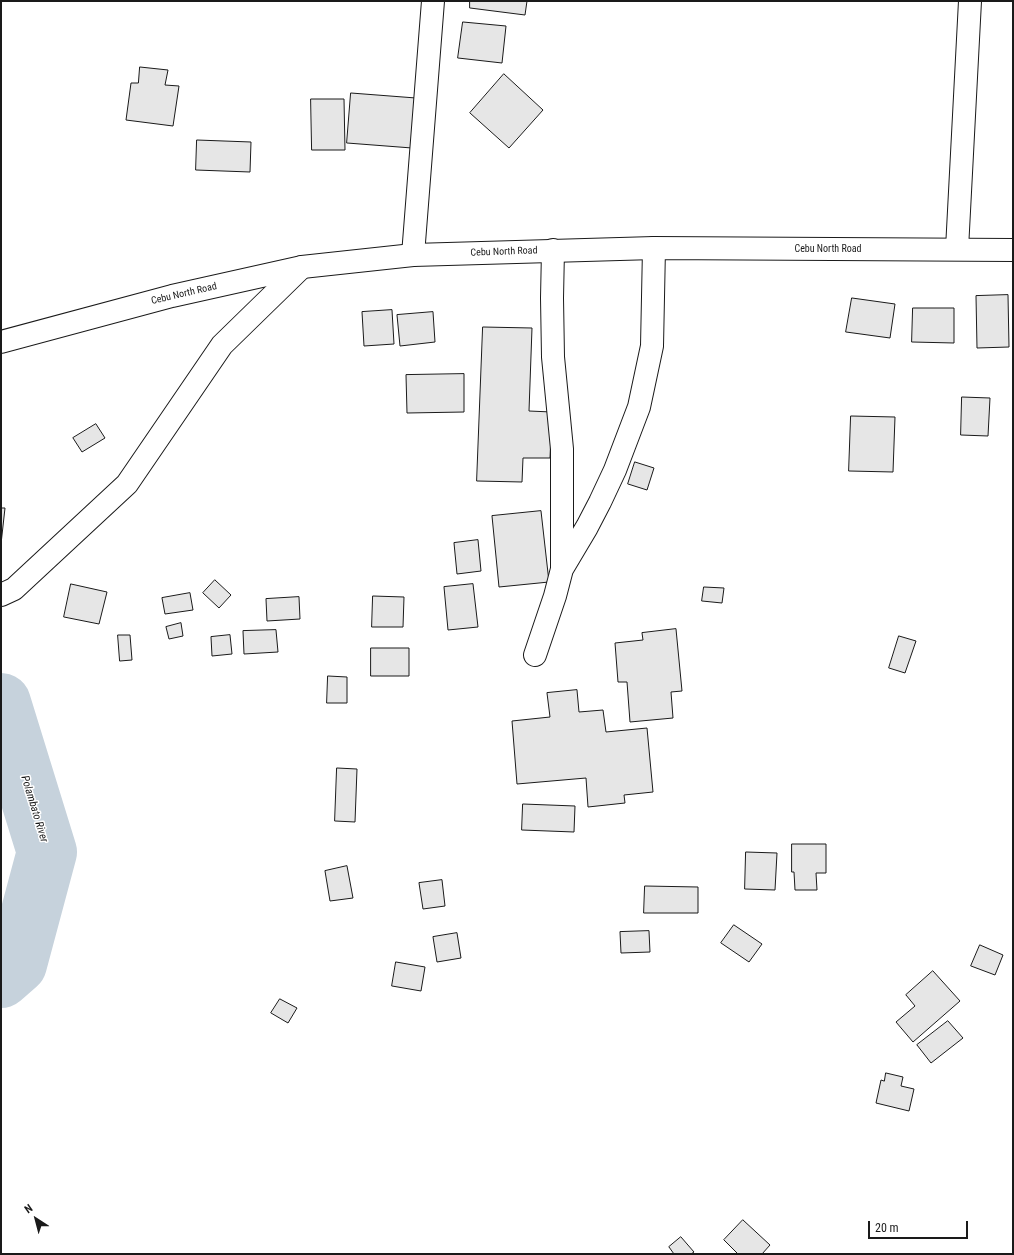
<!DOCTYPE html>
<html>
<head>
<meta charset="utf-8">
<style>
	body { margin:0 }
	#map { position:relative; width:1014px; height:1255px; overflow:hidden; background:#fff; font-family:"Roboto Condensed",sans-serif }
	canvas { display:block }
	.frame { position:absolute; inset:0; border:2px solid #1a1a1a; pointer-events:none }
	.north { position:absolute; left:16px; top:1199px; width:40px; height:40px; -webkit-text-stroke:3px #fff; paint-order:stroke; rotate:324deg; font-size:11px; font-weight:700; line-height:16px; text-align:center; color:#1a1a1a }
	.north::after { content:''; display:block; margin:auto; width:14px; height:18px; background:#1a1a1a; clip-path:polygon(50% 0,100% 100%,50% 72%,0 100%) }
	.scale { position:absolute; left:868px; top:1221px; width:100px; height:18px; box-sizing:border-box; border:2px solid #1a1a1a; border-top:0; padding-left:5px; font-size:12px; line-height:14px; white-space:nowrap; color:#1a1a1a; -webkit-text-stroke:3px #fff; paint-order:stroke }
</style>
</head>
<body>
<div id="map">
<canvas width="1014" height="1255"></canvas>
<div class="frame"></div>
<div class="north">N</div>
<div class="scale">20 m</div>
</div>
<script>
const ctx = document.querySelector('canvas').getContext('2d');
ctx.lineJoin = 'round';
function strokePath(path, color, width, dash) { ctx.strokeStyle = color; ctx.lineWidth = width; ctx.lineCap = dash ? 'butt' : 'round'; ctx.setLineDash(dash || []); ctx.stroke(path); }
function fill(path, color) { ctx.fillStyle = color; ctx.fill(path, 'evenodd'); }
function write(font, color, halo, rows, align = 'center') {
  ctx.font = font + ' "Roboto Condensed",sans-serif'; ctx.lineWidth = 3; ctx.setLineDash([]); ctx.textBaseline = 'middle'; ctx.strokeStyle = halo; ctx.fillStyle = color; for (const [text, x, y, turn = 0] of rows) {
    ctx.save(); ctx.translate(x, y); ctx.rotate((+turn || 0) * Math.PI / 180); ctx.textAlign = isNaN(turn) ? turn : align; if (halo) ctx.strokeText(text, 0, 0); ctx.fillText(text, 0, 0); ctx.restore();
  }
}
strokePath(new Path2D(`
	M 1,703 L 47,852 L 17,964 L 1,978`), '#c6d2dc', 60);
const building = new Path2D(`
	M 470,1 L 527,1 L 525,15 L 470,8 Z
	M 463,22 L 506,26 L 502,63 L 458,58 Z
	M 140,67 L 168,70 L 165,85 L 179,86 L 173,126 L 126,120 L 131,83 L 138,83 Z
	M 504,74 L 543,110 L 509,148 L 470,113 Z
	M 351,93 L 416,98 L 412,148 L 347,143 Z
	M 311,99 L 344,99 L 345,150 L 312,150 Z
	M 197,140 L 251,142 L 250,172 L 196,170 Z
	M 1008,295 L 1009,347 L 977,348 L 976,296 Z
	M 852,298 L 895,304 L 890,338 L 846,332 Z
	M 913,308 L 954,308 L 954,343 L 912,342 Z
	M 392,310 L 394,344 L 364,346 L 362,312 Z
	M 433,312 L 435,342 L 400,346 L 397,315 Z
	M 483,327 L 532,328 L 529,411 L 552,412 L 550,458 L 523,458 L 522,482 L 477,481 Z
	M 464,374 L 464,412 L 407,413 L 406,375 Z
	M 962,397 L 990,398 L 988,436 L 961,435 Z
	M 851,416 L 895,417 L 893,472 L 849,471 Z
	M 96,424 L 105,438 L 82,452 L 73,438 Z
	M 635,462 L 654,468 L 647,490 L 628,484 Z
	M 1,508 L 5,508 L 1,544 Z
	M 541,511 L 549,582 L 499,587 L 492,516 Z
	M 478,540 L 481,571 L 457,574 L 454,543 Z
	M 215,580 L 231,595 L 219,608 L 203,593 Z
	M 71,584 L 107,592 L 99,624 L 64,617 Z
	M 473,584 L 478,627 L 448,630 L 444,587 Z
	M 704,587 L 724,588 L 722,603 L 702,601 Z
	M 190,593 L 193,610 L 165,614 L 162,598 Z
	M 373,596 L 404,597 L 403,627 L 372,627 Z
	M 299,597 L 300,619 L 267,621 L 266,599 Z
	M 181,623 L 183,636 L 169,639 L 166,627 Z
	M 676,629 L 682,691 L 671,692 L 673,718 L 630,722 L 627,682 L 618,682 L 615,643 L 643,640 L 642,633 Z
	M 276,630 L 278,652 L 244,654 L 243,631 Z
	M 118,635 L 130,635 L 132,660 L 120,661 Z
	M 230,635 L 232,654 L 212,656 L 211,637 Z
	M 899,636 L 916,641 L 905,673 L 889,668 Z
	M 371,648 L 409,648 L 409,676 L 371,676 Z
	M 328,676 L 347,677 L 347,703 L 327,703 Z
	M 577,690 L 579,712 L 603,710 L 606,732 L 647,728 L 653,792 L 624,795 L 625,803 L 588,807 L 586,778 L 517,784 L 512,721 L 550,717 L 547,693 Z
	M 337,768 L 357,769 L 355,822 L 335,821 Z
	M 523,804 L 575,806 L 574,832 L 522,830 Z
	M 792,844 L 826,844 L 826,873 L 816,873 L 817,890 L 795,890 L 794,872 L 792,872 Z
	M 746,852 L 777,853 L 775,890 L 745,889 Z
	M 347,866 L 353,898 L 330,901 L 325,871 Z
	M 442,880 L 445,906 L 423,909 L 419,883 Z
	M 645,886 L 698,887 L 698,913 L 644,913 Z
	M 734,925 L 762,944 L 749,962 L 721,943 Z
	M 649,931 L 650,952 L 621,953 L 620,932 Z
	M 457,933 L 461,958 L 437,962 L 433,937 Z
	M 980,945 L 1003,955 L 995,975 L 971,966 Z
	M 396,962 L 425,967 L 421,991 L 392,986 Z
	M 933,971 L 960,1001 L 913,1042 L 896,1022 L 915,1006 L 906,995 Z
	M 280,999 L 297,1008 L 288,1023 L 271,1013 Z
	M 948,1021 L 963,1038 L 931,1063 L 917,1045 Z
	M 886,1073 L 903,1077 L 901,1086 L 914,1089 L 909,1111 L 876,1103 L 881,1080 L 884,1081 Z
	M 743,1220 L 770,1245 L 762,1254 L 738,1254 L 724,1240 Z
	M 681,1237 L 694,1252 L 691,1254 L 674,1254 L 669,1247 Z`);
fill(building, '#e6e6e6');
strokePath(building, '#1a1a1a', 1);
const minor = new Path2D(`
	M 957,249 L 970,1
	M 413,255 L 433,1
	M 562,569 L 587,527 L 600,502 L 615,470 L 639,407 L 652,346 L 654,248
	M 1,595 L 14,589 L 127,484 L 222,345 L 302,267
	M 535,655 L 555,596 L 562,569 L 562,449 L 553,357 L 552,298 L 553,250`);
const highway = new Path2D(`
	M 1,342 L 172,296 L 302,267 L 413,255 L 654,248 L 1013,250`);
strokePath(minor, '#1a1a1a', 24);
strokePath(highway, '#1a1a1a', 24);
strokePath(minor, '#fff', 22);
strokePath(highway, '#fff', 22);
write('10px', '#1a1a1a', '#fff', [
	["Cebu North Road",828,249],
	["Cebu North Road",504,252,-2],
	["Cebu North Road",184,294,-13]
]);
write('italic 11px', '#1a1a1a', '#fff', [
	["Polambato River",34,809,73]
]);
</script>
</body>
</html>
